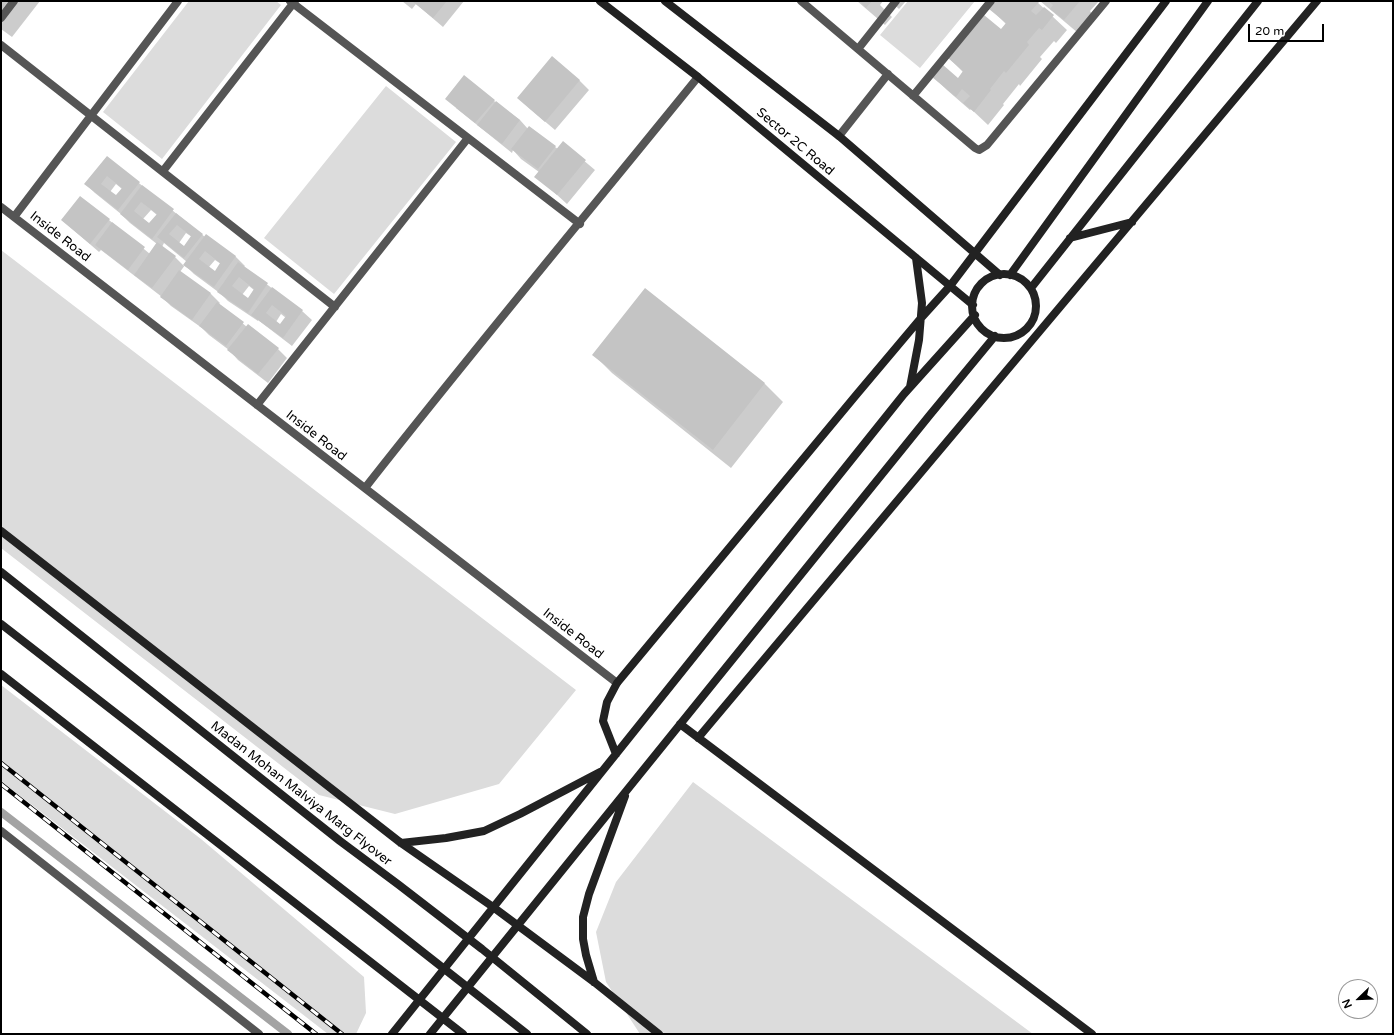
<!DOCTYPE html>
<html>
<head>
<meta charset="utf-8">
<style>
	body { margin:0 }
	#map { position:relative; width:1394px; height:1035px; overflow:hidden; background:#fff; font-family:"Varela Round",sans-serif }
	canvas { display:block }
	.frame { position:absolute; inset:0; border:2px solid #000; pointer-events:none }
	.north { position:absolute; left:1338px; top:979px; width:40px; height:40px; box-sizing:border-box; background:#fff; border:1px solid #999; border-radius:50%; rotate:247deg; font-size:11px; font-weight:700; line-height:16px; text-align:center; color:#000 }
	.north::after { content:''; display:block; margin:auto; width:14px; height:18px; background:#000; clip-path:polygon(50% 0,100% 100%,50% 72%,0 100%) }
	.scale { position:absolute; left:1248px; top:24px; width:76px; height:18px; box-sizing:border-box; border:2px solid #000; border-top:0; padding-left:5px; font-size:12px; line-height:14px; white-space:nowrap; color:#000; -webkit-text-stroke:3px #fff; paint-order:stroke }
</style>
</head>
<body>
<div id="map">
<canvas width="1394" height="1035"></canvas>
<div class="frame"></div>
<div class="north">N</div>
<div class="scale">20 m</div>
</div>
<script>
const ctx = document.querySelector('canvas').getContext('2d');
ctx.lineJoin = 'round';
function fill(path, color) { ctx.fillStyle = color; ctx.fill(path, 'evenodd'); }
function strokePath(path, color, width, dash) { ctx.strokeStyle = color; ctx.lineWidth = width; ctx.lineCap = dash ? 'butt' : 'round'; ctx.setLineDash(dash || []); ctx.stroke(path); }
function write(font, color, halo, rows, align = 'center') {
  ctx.font = font + ' "Varela Round",sans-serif'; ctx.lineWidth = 3; ctx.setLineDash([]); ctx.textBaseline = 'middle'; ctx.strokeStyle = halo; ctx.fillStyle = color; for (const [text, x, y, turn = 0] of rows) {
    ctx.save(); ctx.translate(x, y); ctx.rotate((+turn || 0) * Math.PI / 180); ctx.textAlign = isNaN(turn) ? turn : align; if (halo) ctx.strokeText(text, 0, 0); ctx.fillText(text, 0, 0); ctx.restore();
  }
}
fill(new Path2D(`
	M 189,1 L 276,1 L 281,5 L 162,159 L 103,112 Z
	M 908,1 L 975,1 L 920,68 L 880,35 Z
	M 386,86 L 456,142 L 334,294 L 264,238 Z
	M 1,250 L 576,690 L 499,784 L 395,814 L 319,795 L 1,548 Z
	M 1,685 L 201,839 L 364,977 L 366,1013 L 356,1034 L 328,1034 L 1,781 Z
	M 693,782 L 1033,1034 L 640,1034 L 606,982 L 596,932 L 616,882 Z`), '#dcdcdc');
fill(new Path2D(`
	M 1,1 L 40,1 L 12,37 L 1,29 Z
	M 402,1 L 464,1 L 443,27 L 416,4 L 412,9 Z
	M 857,1 L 883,1 L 880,5 L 892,17 L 885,25 Z
	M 890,1 L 906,1 L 899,9 Z
	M 997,1 L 1036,1 L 1067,30 L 1056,43 L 1054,41 L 1040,57 L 1042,59 L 1020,86 L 1019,84 L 1003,104 L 1004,105 L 988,125 L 971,109 L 970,110 L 947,90 L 934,77 L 958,79 L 964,73 L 949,58 L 1001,31 L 1006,24 L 991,9 Z
	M 1040,1 L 1099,1 L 1090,11 L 1093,15 L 1078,33 Z
	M 579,80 L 589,90 L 555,130 L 528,107 Z
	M 494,101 L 520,120 L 528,129 L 558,149 L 563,143 L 595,170 L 567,204 L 536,176 L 539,172 L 521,159 L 513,150 L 512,153 L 456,108 Z
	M 107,157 L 205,237 L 235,256 L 245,266 L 244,267 L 302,311 L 312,320 L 292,346 L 258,320 L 258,321 L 228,301 L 221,294 L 194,274 L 185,265 L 180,272 L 211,294 L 220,303 L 219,304 L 247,327 L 278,349 L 287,358 L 268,383 L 238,360 L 229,350 L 209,335 L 202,328 L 171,306 L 162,297 L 101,250 L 99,252 L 62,220 L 109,220 L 150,254 L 157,244 L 130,223 L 121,214 L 95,193 L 86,184 ZM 116,184 L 122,189 L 116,197 L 110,192 ZM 151,210 L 157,215 L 150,224 L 143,219 ZM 186,233 L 192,237 L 184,247 L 179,243 ZM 164,243 L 187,262 L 184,266 L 175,257 L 162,247 ZM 215,260 L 221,264 L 215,272 L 209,267 ZM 249,286 L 254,290 L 248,299 L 242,295 ZM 281,314 L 286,318 L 281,325 L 276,322 Z
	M 645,290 L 765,384 L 783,402 L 731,468 L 612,373 L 594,355 Z`), '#0003');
strokePath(new Path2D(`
	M 1,812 L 288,1034`), '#a3a3a3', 8);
fill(new Path2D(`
	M 1,1 L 8,1 L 1,10 Z
	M 412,1 L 447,1 L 433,18 Z
	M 859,1 L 872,1 L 866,8 Z
	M 996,1 L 1037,1 L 1039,2 L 1031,11 L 1036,15 L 1044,7 L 1054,15 L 1042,30 L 1039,28 L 1027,42 L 1029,45 L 1006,73 L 1004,71 L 990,89 L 991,90 L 974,112 L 963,103 L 970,96 L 962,89 L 956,97 L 932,77 L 942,64 L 958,78 L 963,71 L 948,58 L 984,15 L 1001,29 L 1006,23 L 989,9 Z
	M 1048,1 L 1080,1 L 1064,20 L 1050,9 L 1053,5 Z
	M 552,56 L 580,80 L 545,122 L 517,98 Z
	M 464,75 L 495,100 L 475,123 L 445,99 Z
	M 496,101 L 520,120 L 502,144 L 477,125 Z
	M 529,126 L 556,146 L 538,169 L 511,149 Z
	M 563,141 L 586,160 L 557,195 L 534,177 Z
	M 107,156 L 140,182 L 118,210 L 84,184 ZM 107,176 L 122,188 L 116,195 L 101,184 Z
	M 142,185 L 174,209 L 152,239 L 120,214 ZM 141,202 L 157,214 L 149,223 L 134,211 Z
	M 80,196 L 110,219 L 90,244 L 61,220 Z
	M 176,213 L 203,234 L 184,258 L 157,237 ZM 177,225 L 191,236 L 184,246 L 169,234 Z
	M 112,222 L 145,247 L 128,270 L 95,245 Z
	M 206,234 L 236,256 L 214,287 L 183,265 ZM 205,251 L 220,263 L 215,271 L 199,259 Z
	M 157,242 L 176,256 L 152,288 L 134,275 Z
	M 238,262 L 268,283 L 248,313 L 217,292 ZM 239,277 L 254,289 L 248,298 L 232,286 Z
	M 179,270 L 211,293 L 192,320 L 160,297 Z
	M 272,287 L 303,310 L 283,338 L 251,315 ZM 272,305 L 286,316 L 280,324 L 266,313 Z
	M 645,288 L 765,383 L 713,450 L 592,355 Z
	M 217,302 L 244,322 L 226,346 L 199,326 Z
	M 248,324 L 279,348 L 258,374 L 227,350 Z`), '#c4c4c4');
strokePath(new Path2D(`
	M 290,1 L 580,224
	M 801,1 L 975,148 L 979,150 L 987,145 L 1106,1
	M 1,18 L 14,1
	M 1,45 L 335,307
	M 858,49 L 896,1
	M 913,96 L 991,1
	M 839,136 L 888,74
	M 163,171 L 295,1
	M 1,207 L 617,683
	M 14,217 L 178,1
	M 257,405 L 468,138
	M 365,488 C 474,349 587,214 698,77
	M 1,831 L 259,1034`), '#555', 8);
strokePath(new Path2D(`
	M 600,1 L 698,77 L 973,305
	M 665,1 L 839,136 L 1000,275
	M 1070,238 L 1132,222
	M972 306a32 32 0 1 1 64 0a32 32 0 1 1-64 0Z
	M 1010,275 L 1208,1
	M 1031,288 L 1258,1
	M 910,387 L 919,340 L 922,303 L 916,258
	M 1,531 L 401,843 L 493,907 L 594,982 L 659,1034
	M 1,572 L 340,841 L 399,885 L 482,949 L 587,1034
	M 1,624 L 382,920 L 527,1034
	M 1,674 L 463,1034
	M 680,724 L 1092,1034
	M 698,738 L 1317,1
	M 616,754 L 603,721 L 607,702 L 617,683 L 857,394 L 921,318 L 950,286 L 1166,1
	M 401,843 L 446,838 L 484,831 L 520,814 L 600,772
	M 594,982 L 586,955 L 583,939 L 583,917 L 589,894 L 625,796
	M 392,1034 L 904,394 L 975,315
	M 430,1034 L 929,416 L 995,336`), '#222', 8);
const rail = new Path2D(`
	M 1,763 L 342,1034
	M 1,784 L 316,1034`);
strokePath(rail, '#000', 4.5);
strokePath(rail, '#fff', 3, [9]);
write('13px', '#000', '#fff', [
	["Sector 2C Road",795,142,40],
	["Inside Road",60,237,38],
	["Inside Road",316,436,38],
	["Inside Road",573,634,38],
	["Madan Mohan Malviya Marg Flyover",301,794,38]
]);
</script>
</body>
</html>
